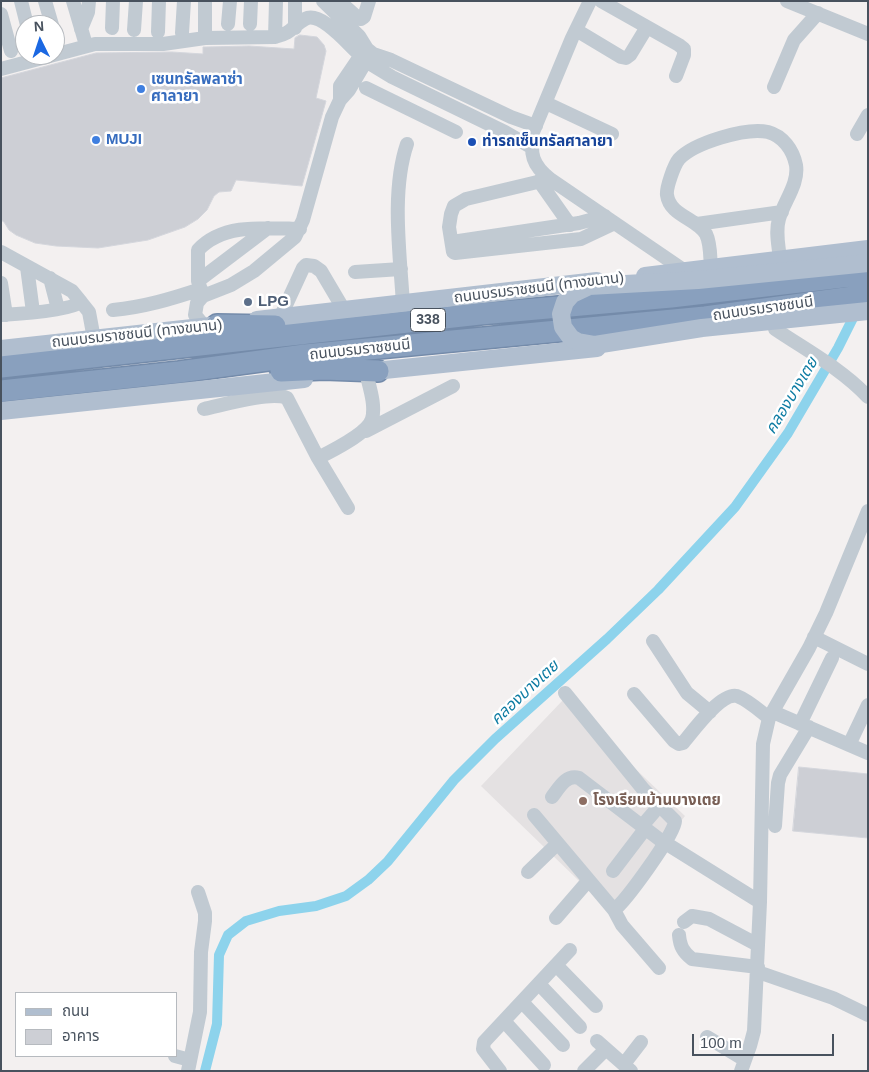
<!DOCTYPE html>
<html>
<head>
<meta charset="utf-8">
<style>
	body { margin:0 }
	#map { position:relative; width:869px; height:1072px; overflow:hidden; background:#f3f0f0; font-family:Helvetica,"Noto Sans Thai",sans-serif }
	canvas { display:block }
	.frame { position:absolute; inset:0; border:2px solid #48525e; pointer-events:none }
	.legend { position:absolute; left:15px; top:992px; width:162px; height:65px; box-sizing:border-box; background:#fff; border:1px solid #b6babf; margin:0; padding:6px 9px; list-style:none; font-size:15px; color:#48525e }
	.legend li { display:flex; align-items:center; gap:10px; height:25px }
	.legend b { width:25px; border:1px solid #b6babf }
	.north { position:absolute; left:15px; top:15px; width:50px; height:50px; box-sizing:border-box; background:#fff; border:1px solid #b6babf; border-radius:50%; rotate:356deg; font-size:14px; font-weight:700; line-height:20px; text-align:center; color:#48525e }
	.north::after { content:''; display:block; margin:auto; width:18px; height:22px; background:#1b68e2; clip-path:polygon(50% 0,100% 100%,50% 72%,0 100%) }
	.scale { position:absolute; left:692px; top:1034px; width:142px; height:22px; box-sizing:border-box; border:2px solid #48525e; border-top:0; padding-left:6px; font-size:15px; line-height:18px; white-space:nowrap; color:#48525e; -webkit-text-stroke:4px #fff; paint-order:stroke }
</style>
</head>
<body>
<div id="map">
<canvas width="869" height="1072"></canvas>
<div class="frame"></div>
<ul class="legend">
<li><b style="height:6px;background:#b0becf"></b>ถนน</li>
<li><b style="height:14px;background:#cdcfd5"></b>อาคาร</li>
</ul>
<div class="north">N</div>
<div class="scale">100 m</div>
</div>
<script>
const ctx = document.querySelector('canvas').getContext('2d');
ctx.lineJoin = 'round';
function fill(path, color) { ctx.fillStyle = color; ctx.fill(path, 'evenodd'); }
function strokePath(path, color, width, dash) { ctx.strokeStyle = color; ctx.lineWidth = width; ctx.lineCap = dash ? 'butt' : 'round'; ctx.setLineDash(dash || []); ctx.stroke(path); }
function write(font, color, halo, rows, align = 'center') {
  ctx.font = font + ' Helvetica,"Noto Sans Thai",sans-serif'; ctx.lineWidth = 5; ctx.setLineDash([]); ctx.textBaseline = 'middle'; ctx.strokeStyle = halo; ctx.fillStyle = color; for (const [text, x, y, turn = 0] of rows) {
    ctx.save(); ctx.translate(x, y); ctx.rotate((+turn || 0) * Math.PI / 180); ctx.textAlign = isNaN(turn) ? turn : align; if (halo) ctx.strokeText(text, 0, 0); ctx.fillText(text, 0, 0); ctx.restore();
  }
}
fill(new Path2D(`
	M 563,700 L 685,816 L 610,911 L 481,786 Z`), '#e4e1e2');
strokePath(new Path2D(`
	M 205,1071 L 217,1024 L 219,955 L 228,935 L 246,921 L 279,911 L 316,906 L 346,896 L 368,880 L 388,861 L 454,780 L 495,739 L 607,639 L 658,590 L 735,507 L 788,433 L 838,348 L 857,310`), '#8dd3ec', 10);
const building = new Path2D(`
	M 300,35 L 317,37 L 324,45 L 326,51 L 316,98 L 326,101 L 302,186 L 236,180 L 231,191 L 219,192 L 214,196 L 207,210 L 198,219 L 185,227 L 148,240 L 98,248 L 56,246 L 35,243 L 16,235 L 9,230 L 4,222 L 1,220 L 1,78 L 96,53 L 172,52 L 203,54 L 203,47 L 206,47 L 249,46 L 294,49 L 295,38 Z
	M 799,767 L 868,774 L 868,838 L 793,831 Z`);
fill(building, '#cdcfd5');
strokePath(building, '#d4d6dc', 1);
const highway = new Path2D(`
	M 217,325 L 275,326
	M 1,367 L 480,314 L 671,297 L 868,274
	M 281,371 L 324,369 L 378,371
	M 1,391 L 179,372 L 305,355 L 705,317 L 868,295`);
strokePath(highway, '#748baa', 24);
strokePath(new Path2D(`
	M 21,1 L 27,25
	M 45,1 L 52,25
	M 73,1 L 86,45
	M 276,1 L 275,37 C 293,33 292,26 305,19 C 321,10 348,45 359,54
	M 295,1 L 295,28
	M 323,1 L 359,36 L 367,49 L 373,54 L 391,60 L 511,117 L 536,126
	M 339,1 L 358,18 L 361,19 L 364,17 L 369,1
	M 590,1 L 572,38 L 533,132 C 530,154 532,165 550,179 L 685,271
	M 601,1 L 679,45 L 684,49 L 684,55 L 676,76
	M 787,1 L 868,34
	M 1,14 L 11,51
	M 228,24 L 230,1
	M 250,24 L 251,1
	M 112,28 L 113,1
	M 81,29 L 88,12 L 89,1
	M 134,30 L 136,1
	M 576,30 L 621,57 L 626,58 L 630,55 L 647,27
	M 158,32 L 159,1
	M 182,33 L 184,1
	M 55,37 L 56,42
	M 205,38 L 205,1
	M 367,49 L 362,51 L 359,54 L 360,60 L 364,63 L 369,63 L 392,77 L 505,132 L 531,147
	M 1,69 L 95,44 L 163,44 L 205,38 L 275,37
	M 774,87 L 794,40 L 818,13
	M 366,88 L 456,132
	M 340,100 L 340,86 L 359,58
	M 546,103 L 612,134
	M 857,134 L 868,115
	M 550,179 L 466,199 L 454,206 L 451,214 L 449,227 L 453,252 L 455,253 L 581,239 L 615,223
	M 539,181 L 570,225
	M 697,224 L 782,212
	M 452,242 L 579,223 L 605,216
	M 1,252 L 72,291 L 81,302 C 69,311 18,314 1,315
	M 27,267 L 33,312
	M 711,268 C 710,258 711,244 706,234 C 696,218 670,216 667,195 C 666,188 674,165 679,159 C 694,143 746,127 768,132 C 783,136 793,150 796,165 C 799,184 784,201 779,219 C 775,232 779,247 780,260
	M 355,272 L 401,269
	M 50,278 L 58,309
	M 198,281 L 268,228
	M 1,283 L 6,315
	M 203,296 L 198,281 L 198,250 C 223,223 265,228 300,229
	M 81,302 L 89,312 L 94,339
	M 403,304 C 400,254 391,191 407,144
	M 113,310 C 144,307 171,299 201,289
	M 280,318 L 303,268 L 306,265 L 314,266 L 321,271 L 344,310
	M 204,326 L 195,315 L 197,303 L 203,296 L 231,285 L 254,271 L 295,237 L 303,220 L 332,117 L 340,100 L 349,90 L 365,63
	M 775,329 C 806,350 842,369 868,397
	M 204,409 C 223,405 270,391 287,398 L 318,458
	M 366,431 L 453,386
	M 348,508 L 318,458 C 332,451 368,433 372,419 C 376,405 369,386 366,372
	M 814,637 L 868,664
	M 653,641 L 687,693 L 710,712
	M 634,694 L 674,741 L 679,744 L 683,743 C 693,731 721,692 737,696 C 748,700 760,711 769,718
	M 773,712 L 868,753
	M 800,724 L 832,658
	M 849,745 L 868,705
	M 552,797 C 559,788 566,774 579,778 L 659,839 L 760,902
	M 534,815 L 614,910 C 625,902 675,834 675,821 L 643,789 L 565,693
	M 642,826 L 654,812
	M 775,826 L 778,783 L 780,775 L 809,727
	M 613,871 L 645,829
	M 528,872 L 557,844
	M 614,910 L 622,925 L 659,968
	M 556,918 L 588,881
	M 684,922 L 692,916 L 709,919 L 758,945
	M 679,935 C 680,946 683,952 692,959 L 758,967
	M 556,965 L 596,1006
	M 758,972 L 833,998 L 868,1015
	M 539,984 L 580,1027
	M 522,1002 L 563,1045
	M 504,1021 L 544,1065
	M 707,1037 L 745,1060
	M 597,1041 L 631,1071
	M 175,1056 L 190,1060
	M 624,1064 L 641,1042
	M 188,1071 L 200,1012 L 201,952 L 205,921 L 205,913 L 198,892
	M 500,1071 L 483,1049 L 484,1042 L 570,950
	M 584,1071 L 606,1049
	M 741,1071 L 750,1046 L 754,1031 L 760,902 L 763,744 L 769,718 L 809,648 L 826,613 L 868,511`), '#c1cad2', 14);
strokePath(new Path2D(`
	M 645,276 L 868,249
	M 257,320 L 597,281
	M 1,349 L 229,324
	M 365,372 L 597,348
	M 1,411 L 304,379`), '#b0becf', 18);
strokePath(highway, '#89a0be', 21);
strokePath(new Path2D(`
	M 868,263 L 698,280 L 589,286 L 572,294 L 565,302 L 561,314 L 563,327 L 571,338 L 578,342 L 595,345 L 702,328 L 868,311`), '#b0becf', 18);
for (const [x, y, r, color] of [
	[141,89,5,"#3f7fe0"],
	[96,140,5,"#3f7fe0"],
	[472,142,5,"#1a4fb4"],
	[248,302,5,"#5c6f8a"],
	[583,801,5,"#8d6e63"]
]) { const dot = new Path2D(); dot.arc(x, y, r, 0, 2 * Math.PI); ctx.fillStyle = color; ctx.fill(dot); strokePath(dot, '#fff', 2); }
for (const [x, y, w] of [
	[428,320,35]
]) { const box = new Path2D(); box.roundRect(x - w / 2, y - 11.5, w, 23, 4); ctx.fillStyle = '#fff'; ctx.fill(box); strokePath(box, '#48525e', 1); }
write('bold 14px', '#48525e', null, [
	["338",428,320]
]);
write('bold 15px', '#366cbe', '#fff', [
	["เซนทรัลพลาซ่า",151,80],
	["ศาลายา",151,97],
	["MUJI",106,140]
], 'left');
write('bold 15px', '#164399', '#fff', [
	["ท่ารถเซ็นทรัลศาลายา",482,142]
], 'left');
write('15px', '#48525e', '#fff', [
	["ถนนบรมราชชนนี (ทางขนาน)",539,288,-7],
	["ถนนบรมราชชนนี",763,309,-8],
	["ถนนบรมราชชนนี (ทางขนาน)",137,334,-6],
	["ถนนบรมราชชนนี",360,350,-6]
]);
write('bold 15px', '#4e5e75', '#fff', [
	["LPG",258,302]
], 'left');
write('bold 15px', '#785e54', '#fff', [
	["โรงเรียนบ้านบางเตย",593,801]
], 'left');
write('italic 16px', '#0e7ca3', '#fff', [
	["คลองบางเตย",792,396,-59],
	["คลองบางเตย",525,693,-43]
]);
</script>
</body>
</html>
